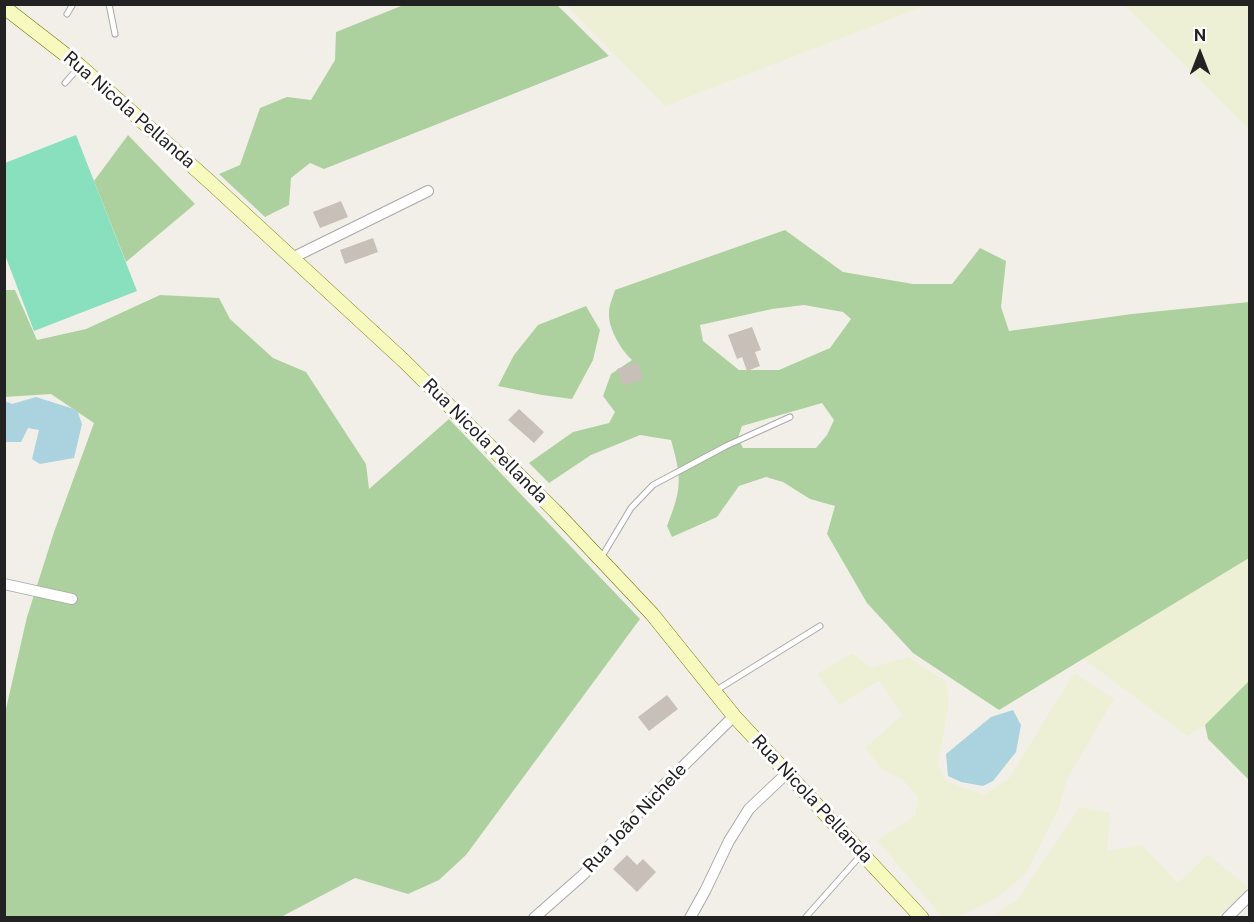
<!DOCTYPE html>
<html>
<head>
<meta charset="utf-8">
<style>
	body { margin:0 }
	#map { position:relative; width:1254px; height:922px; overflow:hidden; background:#f2efe9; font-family:"Public Sans",sans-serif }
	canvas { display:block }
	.frame { position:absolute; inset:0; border:6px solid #222; pointer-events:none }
	.north { position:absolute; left:1170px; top:24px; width:60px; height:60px; -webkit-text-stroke:4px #fff; paint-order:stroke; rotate:0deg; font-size:16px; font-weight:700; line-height:24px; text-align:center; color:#222 }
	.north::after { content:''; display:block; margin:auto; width:21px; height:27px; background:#222; clip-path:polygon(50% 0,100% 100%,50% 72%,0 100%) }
</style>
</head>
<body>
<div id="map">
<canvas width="1254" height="922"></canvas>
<div class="frame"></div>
<div class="north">N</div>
</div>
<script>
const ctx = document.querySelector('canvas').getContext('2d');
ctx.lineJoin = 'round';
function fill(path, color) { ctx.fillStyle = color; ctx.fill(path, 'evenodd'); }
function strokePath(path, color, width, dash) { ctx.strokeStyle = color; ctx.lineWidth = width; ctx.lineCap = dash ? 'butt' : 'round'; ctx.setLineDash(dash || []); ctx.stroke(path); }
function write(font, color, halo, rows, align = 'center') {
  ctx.font = font + ' "Public Sans",sans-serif'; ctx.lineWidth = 6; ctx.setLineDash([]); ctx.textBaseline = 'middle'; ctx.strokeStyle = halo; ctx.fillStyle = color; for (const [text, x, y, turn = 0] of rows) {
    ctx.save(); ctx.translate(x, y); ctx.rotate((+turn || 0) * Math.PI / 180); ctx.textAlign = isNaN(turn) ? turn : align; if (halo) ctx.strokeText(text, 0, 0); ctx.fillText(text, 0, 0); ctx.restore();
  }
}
fill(new Path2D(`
	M 566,5 L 927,5 L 665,106 Z
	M 1124,5 L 1249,5 L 1249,129 Z
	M 1249,558 L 1249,681 L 1205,725 L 1187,736 L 1082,658 Z
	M 853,653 L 871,668 L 908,657 L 946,681 L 949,704 L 938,764 L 945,781 L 984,795 L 1009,778 L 1074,673 L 1114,699 L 1067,779 L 1059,808 L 1026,874 L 995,899 L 957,917 L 942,917 L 877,840 L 915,816 L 918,797 L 902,779 L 883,770 L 865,748 L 902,715 L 879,681 L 839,705 L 817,674 Z
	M 1079,807 L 1110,813 L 1107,851 L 1142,845 L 1178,883 L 1208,854 L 1249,888 L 1218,917 L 991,917 L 1017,900 Z`), '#eef0d5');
fill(new Path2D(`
	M 406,4 L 557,5 L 609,56 L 324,169 L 310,163 L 291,178 L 289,205 L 265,217 L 219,174 L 240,165 L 260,108 L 287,97 L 311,100 L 335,60 L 336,32 Z
	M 128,135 L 195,204 L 126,262 L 94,181 Z
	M 785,230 L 843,272 L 913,284 L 952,284 L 980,248 L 1006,261 L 1001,307 L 1009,331 L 1132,314 L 1249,302 L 1249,558 L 999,710 L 913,653 L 867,603 L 827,534 L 835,506 L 810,499 L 783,482 L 766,477 L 739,486 L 717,517 L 672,537 L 667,526 C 682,488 682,479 671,440 L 640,435 L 591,455 L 549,483 L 529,463 L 573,432 L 609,423 L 615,412 L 603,396 L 611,374 L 632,360 C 621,350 608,328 609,313 C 609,305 613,297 615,290 ZM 804,305 L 843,312 L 851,319 L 830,348 L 779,370 L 739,370 L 703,341 L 700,325 L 772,309 ZM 822,403 L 834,420 L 827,435 L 816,448 L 743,448 L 738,438 L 742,426 Z
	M 5,290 L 15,290 L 37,340 L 86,329 L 160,295 L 219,298 L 230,319 L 273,358 L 306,372 L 366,464 L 369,489 L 449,419 L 640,619 L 466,855 L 439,880 L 408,894 L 355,878 L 281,917 L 5,917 L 5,713 L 27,617 L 54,532 L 94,423 L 51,394 L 5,397 Z
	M 586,306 L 600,330 L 593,360 L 572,399 L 542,395 L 498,386 L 514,355 L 538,325 Z
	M 1249,681 L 1250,780 L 1249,780 L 1208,739 L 1205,725 Z`), '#add19e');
fill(new Path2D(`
	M 76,135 L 137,291 L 34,331 L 5,255 L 5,163 Z`), '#88e0be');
fill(new Path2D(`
	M 36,397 L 77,410 L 82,424 L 74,458 L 40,464 L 32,459 L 39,430 L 28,428 L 21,442 L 5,442 L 5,401 L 12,404 Z
	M 1013,710 L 1021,725 L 1016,752 L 993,781 L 983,786 L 961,782 L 948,776 L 946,754 L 991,717 Z`), '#aad3df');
fill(new Path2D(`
	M 341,201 L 348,217 L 320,228 L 313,212 Z
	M 373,238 L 378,252 L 345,264 L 340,250 Z
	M 752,327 L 761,350 L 755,352 L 760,366 L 747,371 L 742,357 L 737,359 L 728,335 Z
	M 638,362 L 643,379 L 623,386 L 617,369 Z
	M 519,409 L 544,432 L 534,443 L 508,420 Z
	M 667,695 L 678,709 L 649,731 L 638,717 Z
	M 627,855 L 637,865 L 643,859 L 656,872 L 637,892 L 613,869 Z`), '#c7bfb8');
const service = new Path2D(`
	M 109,4 L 115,34
	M 67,14 L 73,4
	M 65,83 L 80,66
	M 601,558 L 631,508 L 653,485 L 726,446 L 790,417
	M 715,691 L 820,626
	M 805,918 L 861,855`);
const minor = new Path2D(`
	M 292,258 L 428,191
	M 4,584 L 72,599
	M 534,918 L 584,874 L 662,787 L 734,716
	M 690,918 L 705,891 L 729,841 L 749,809 L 787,773
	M 1227,918 L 1250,895`);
const secondary = new Path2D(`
	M 4,7 L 80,66 L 210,182 L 404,361 L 555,511 L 652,614 L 734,716 L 922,918`);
strokePath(service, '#a9a9a9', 7);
strokePath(minor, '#a9a9a9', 12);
strokePath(secondary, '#707d05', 15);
strokePath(service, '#fff', 5);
strokePath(minor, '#fff', 10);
strokePath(secondary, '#f7fabf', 14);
write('18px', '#222', '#fff', [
	["Rua Nicola Pellanda",129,110,41],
	["Rua Nicola Pellanda",485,441,45],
	["Rua Nicola Pellanda",812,799,47],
	["Rua João Nichele",635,818,-47]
]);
</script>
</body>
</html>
